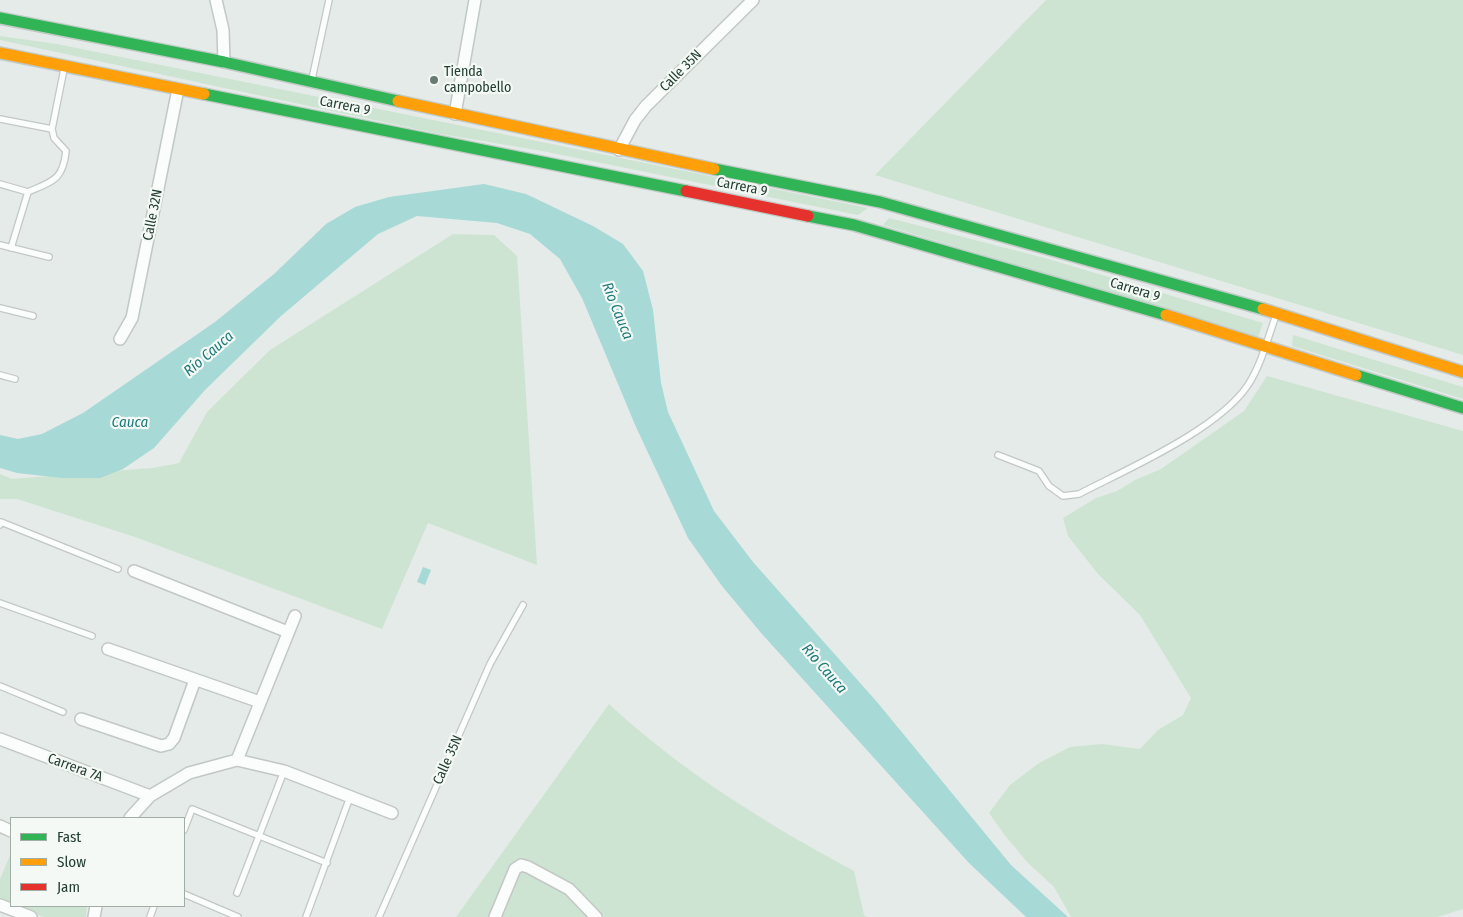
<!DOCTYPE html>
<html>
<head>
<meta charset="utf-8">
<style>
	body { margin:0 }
	#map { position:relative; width:1463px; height:917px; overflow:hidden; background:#e5ebe8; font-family:"Fira Sans Condensed",sans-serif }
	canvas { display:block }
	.legend { position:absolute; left:10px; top:817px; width:175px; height:90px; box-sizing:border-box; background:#f4f9f5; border:1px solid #a0aea7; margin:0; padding:6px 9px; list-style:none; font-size:15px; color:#233e32 }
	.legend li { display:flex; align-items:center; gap:10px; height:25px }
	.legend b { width:25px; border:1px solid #a0aea7 }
</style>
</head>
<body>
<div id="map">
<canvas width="1463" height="917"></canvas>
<ul class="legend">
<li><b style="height:6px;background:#30b455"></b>Fast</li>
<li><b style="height:6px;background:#ff9f0a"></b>Slow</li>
<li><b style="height:6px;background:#e5322d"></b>Jam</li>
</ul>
</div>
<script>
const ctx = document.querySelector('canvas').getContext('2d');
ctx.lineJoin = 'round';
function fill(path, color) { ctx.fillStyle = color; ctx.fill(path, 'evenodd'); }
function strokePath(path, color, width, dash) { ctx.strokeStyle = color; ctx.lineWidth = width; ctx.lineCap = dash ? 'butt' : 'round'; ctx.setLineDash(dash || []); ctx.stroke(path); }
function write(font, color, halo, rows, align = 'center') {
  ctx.font = font + ' "Fira Sans Condensed",sans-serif'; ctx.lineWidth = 4.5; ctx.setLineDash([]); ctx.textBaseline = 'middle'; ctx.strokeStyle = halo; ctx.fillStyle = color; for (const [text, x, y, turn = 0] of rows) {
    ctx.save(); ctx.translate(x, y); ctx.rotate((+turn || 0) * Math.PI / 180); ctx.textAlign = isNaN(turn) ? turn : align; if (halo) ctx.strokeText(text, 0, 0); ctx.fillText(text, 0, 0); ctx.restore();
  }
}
fill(new Path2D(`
	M 1046,0 L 1463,0 L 1463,355 L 875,175 Z
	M 0,36 L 57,44 L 868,208 L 858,215 L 542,151 L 435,133 L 0,40 Z
	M 889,218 L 1045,258 L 1263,323 L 1258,337 L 883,225 Z
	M 453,234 L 494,235 L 517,256 L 537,565 L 428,523 L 382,629 L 135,537 L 17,499 L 0,499 L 0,474 L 12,479 L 152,468 L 179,463 L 207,412 L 270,350 Z
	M 1293,335 L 1463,387 L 1463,399 L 1292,346 Z
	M 1267,376 L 1463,431 L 1463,909 L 1437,917 L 1071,917 L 1054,887 L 1027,862 L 1004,834 L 989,813 L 1010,785 L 1039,763 L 1070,747 L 1102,744 L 1140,749 L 1158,730 L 1183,715 L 1191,698 L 1140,615 L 1098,574 L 1068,536 L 1063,518 L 1096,498 L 1117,491 L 1135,480 L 1161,469 L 1191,448 L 1244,411 Z
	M 609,704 C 681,771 768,825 854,871 L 864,915 L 867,917 L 456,917 Z
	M 11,853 L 11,904 L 0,899 L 0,879 Z
	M 16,906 L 87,906 L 86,917 L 44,917 Z`), '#cee4d2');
fill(new Path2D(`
	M 484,184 L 526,194 L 593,226 L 623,244 L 643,271 L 653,310 L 661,383 L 668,412 L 714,511 L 753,562 L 877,702 L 1011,865 L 1068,917 L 1026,917 L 969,863 L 762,634 L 722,586 L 688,538 L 636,427 L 582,298 L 560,259 L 530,234 L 497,223 L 417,216 L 378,234 L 281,316 L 205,390 L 154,448 L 123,469 L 100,478 L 62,478 L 17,473 L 0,468 L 0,435 L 18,439 L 42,434 L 83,413 L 215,322 L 274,274 L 326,224 L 355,207 L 389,197 Z
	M 423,567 L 431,570 L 425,585 L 417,582 Z`), '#a7d9d7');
const lane = new Path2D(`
	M 312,79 L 329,0
	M 0,119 L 52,129
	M 0,184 L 28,192
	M 0,245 L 49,257
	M 11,248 L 28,192 C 53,181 63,180 66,151 L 54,138 L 52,129 L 64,69
	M 0,308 L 33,316
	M 0,375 L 15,379
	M 998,455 L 1039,471 L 1049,486 L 1063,496 L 1079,494 C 1127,469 1218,430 1248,385 C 1261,365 1268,338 1276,315
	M 0,525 L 1,522 L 118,569
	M 0,603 L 92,636
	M 0,686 L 63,712
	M 184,830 L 192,809 L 327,863
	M 237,893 L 284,771
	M 184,894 L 238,917
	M 150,917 L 154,906
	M 306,917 L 350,797
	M 379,917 L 490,664 L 523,605`);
const street = new Path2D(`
	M 216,0 L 223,30 L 224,62
	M 455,114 L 475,0
	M 619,150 L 635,120 L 646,106 L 753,0
	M 120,339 L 132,318 L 178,89
	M 134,571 L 288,632
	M 108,649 L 260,702
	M 81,719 L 161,746 L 169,744 L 174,738 L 195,680
	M 0,739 L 150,796
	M 237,760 L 295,616
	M 130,818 L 150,796 L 189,773 L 237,760 L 284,771 L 392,813
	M 0,826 L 11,831
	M 0,905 L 31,917
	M 94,917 L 96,906
	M 495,917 L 515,869 L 521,865 L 528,867 L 569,889 L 596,917`);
const fast = new Path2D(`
	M 0,18 L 224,62 L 398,101
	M 204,94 L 686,191
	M 714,169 L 880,202 L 1263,309
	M 808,216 L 854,225 L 1166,315
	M 1356,375 L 1463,408`);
const slow = new Path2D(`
	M 0,53 L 204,94
	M 398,101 L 714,169
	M 1263,309 L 1463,372
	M 1166,315 L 1356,375`);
const jam = new Path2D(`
	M 686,191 L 808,216`);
strokePath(lane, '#c2c8c5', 8);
strokePath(street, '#c2c8c5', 14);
strokePath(fast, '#c1cac6', 14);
strokePath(slow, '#c1cac6', 14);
strokePath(jam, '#c1cac6', 14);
strokePath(lane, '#fbfcfc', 5.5);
strokePath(street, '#fbfcfc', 11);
strokePath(fast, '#30b455', 11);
strokePath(slow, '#ff9f0a', 11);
strokePath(jam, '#e5322d', 11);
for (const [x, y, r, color] of [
	[434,80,5,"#677b72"]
]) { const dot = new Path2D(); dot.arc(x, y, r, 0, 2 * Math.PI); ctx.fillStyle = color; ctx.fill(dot); strokePath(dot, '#f4f9f5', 2); }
write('14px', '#233e32', '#f4f9f5', [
	["Calle 35N",681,71,-45],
	["Carrera 9",345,106,11],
	["Carrera 9",742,187,11],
	["Calle 32N",153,215,-79],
	["Carrera 9",1135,290,17],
	["Calle 35N",448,760,-66],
	["Carrera 7A",75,768,20]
]);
write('14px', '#233e32', '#f4f9f5', [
	["Tienda",444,72],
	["campobello",444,88]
], 'left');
write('italic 15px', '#1d7a7a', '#f4f9f5', [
	["Río Cauca",617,311,68],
	["Río Cauca",209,354,-41],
	["Cauca",130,423],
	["Río Cauca",824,669,49]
]);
</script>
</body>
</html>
